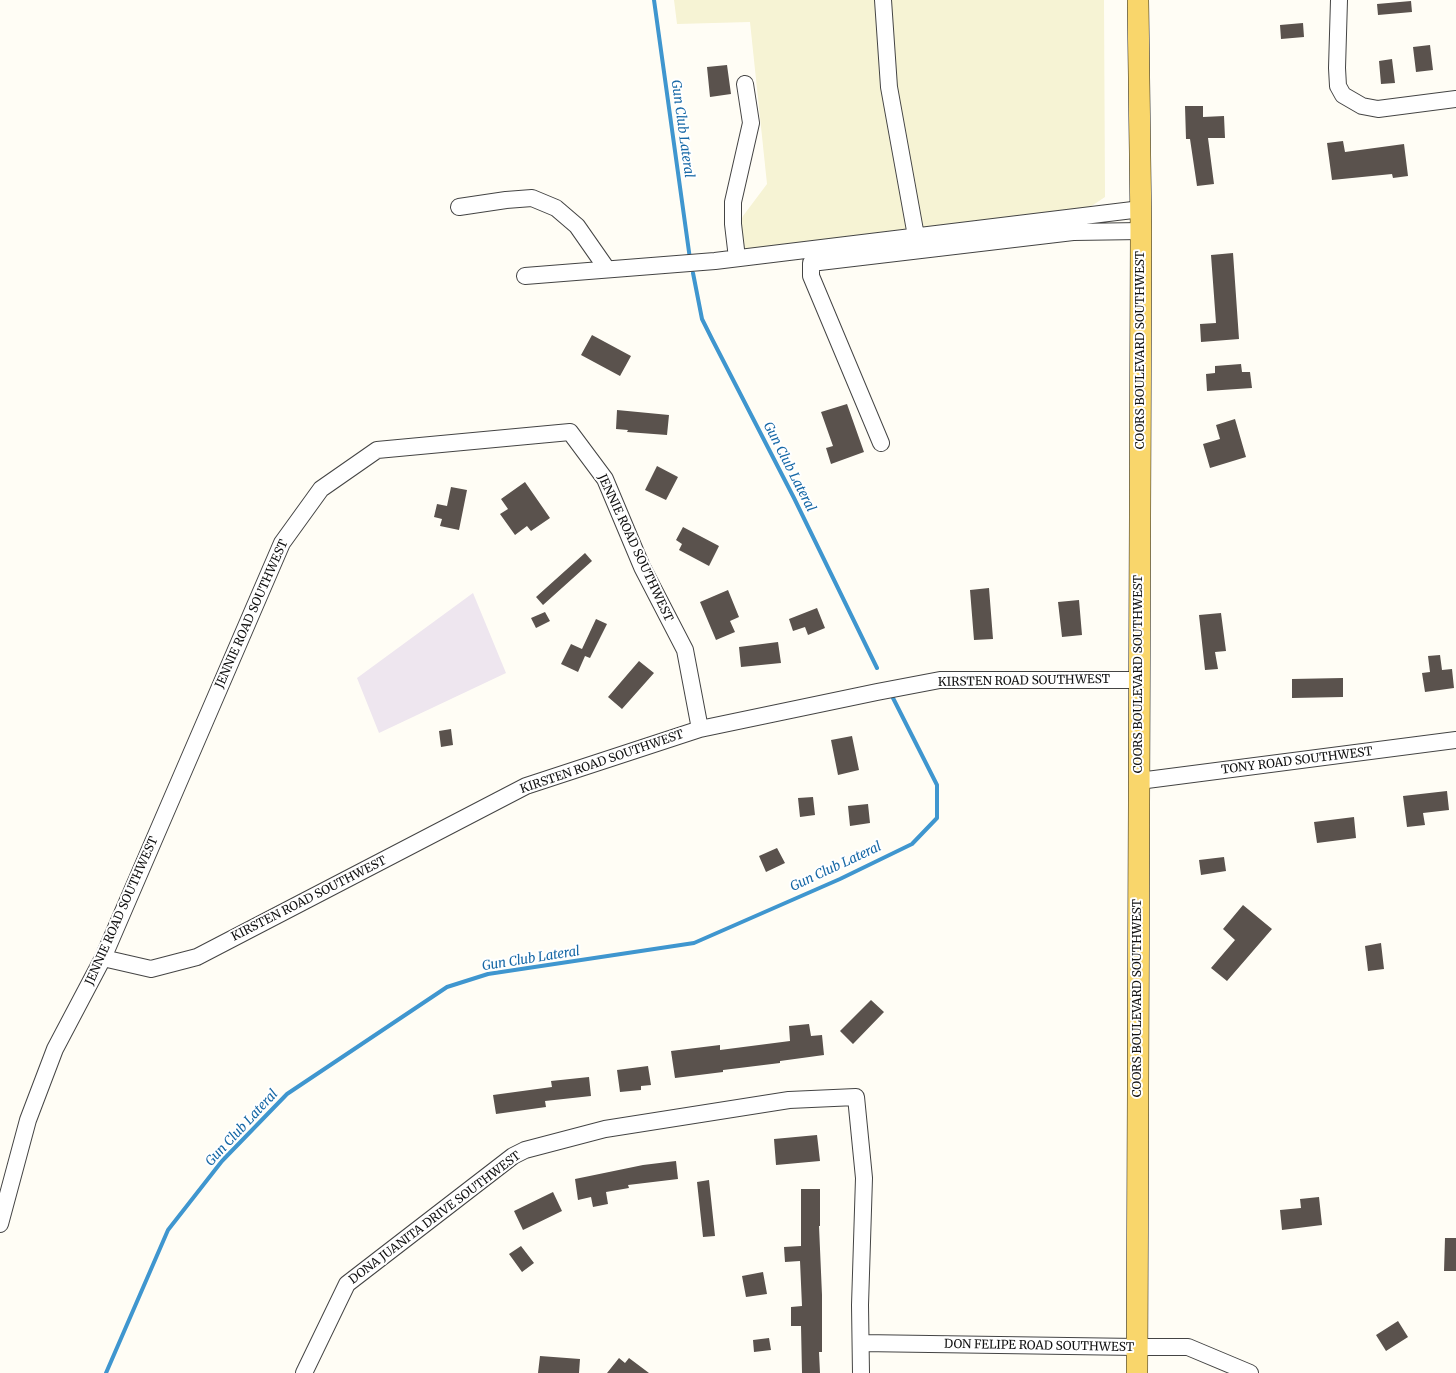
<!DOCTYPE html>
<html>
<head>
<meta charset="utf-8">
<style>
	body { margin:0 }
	canvas { display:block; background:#fffdf5 }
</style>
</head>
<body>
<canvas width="1456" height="1373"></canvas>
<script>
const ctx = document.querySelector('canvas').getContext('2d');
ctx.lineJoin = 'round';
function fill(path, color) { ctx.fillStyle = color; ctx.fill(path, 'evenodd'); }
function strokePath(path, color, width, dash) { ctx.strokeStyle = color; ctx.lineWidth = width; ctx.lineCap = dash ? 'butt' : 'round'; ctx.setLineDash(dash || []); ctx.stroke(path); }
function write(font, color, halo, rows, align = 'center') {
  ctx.font = font + ' Merriweather,serif'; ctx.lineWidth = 4; ctx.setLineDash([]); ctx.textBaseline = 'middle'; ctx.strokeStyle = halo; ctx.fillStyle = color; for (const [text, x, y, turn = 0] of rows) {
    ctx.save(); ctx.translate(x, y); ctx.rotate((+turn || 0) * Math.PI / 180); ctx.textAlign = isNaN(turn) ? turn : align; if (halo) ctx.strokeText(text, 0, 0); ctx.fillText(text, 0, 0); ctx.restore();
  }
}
fill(new Path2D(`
	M 473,593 L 506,673 L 379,733 L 357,678 Z`), '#eee6ef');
fill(new Path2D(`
	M 674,0 L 1104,0 L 1105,197 L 1087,209 L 726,254 L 743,216 L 767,184 L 750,22 L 677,24 Z`), '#f6f3d4');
strokePath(new Path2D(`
	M 654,0 L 690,259
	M 693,273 L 702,319 L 712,339 L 794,498 L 877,668
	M 106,1373 L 168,1230 L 222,1161 L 287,1094 L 447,987 L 488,974 L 694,943 L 840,879 L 912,844 L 937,818 L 937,785 L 893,698`), '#3f96cf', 4);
fill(new Path2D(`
	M 1411,1 L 1412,12 L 1378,15 L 1377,4 Z
	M 1303,23 L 1304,37 L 1281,39 L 1280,25 Z
	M 1430,45 L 1433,70 L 1416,72 L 1413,47 Z
	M 1392,59 L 1395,83 L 1381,84 L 1379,61 Z
	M 727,65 L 731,94 L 710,97 L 707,67 Z
	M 1185,106 L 1203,106 L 1203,117 L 1224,116 L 1225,138 L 1208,138 L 1214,184 L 1197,186 L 1190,139 L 1186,139 Z
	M 1343,141 L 1345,152 L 1404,144 L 1408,176 L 1393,178 L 1392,174 L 1332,180 L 1327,143 Z
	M 1233,253 L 1239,339 L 1201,342 L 1200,324 L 1216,323 L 1211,255 Z
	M 592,335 L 631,356 L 620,376 L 581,355 Z
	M 1241,364 L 1242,372 L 1250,372 L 1252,388 L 1207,391 L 1206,374 L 1215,373 L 1215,366 Z
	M 847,404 L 864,452 L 831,464 L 826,448 L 833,446 L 821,412 Z
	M 617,410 L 669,415 L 667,435 L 627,432 L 628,430 L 616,429 Z
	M 1235,419 L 1246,457 L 1210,468 L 1203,444 L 1220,439 L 1216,425 Z
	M 657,466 L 678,477 L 666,500 L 645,490 Z
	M 525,482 L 550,518 L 531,531 L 527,526 L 515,535 L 500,514 L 508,509 L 501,499 Z
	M 451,487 L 467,490 L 459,530 L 440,526 L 442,519 L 434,517 L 437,504 L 447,506 Z
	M 683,527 L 719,546 L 709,566 L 679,550 L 682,544 L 676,540 Z
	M 585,553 L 592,561 L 543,605 L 536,597 Z
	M 989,588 L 993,639 L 974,640 L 970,590 Z
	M 728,590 L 739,617 L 730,621 L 735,632 L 716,640 L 700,602 Z
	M 1079,600 L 1082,635 L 1062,637 L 1058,602 Z
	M 817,608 L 825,628 L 808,635 L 805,627 L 793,631 L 789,619 Z
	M 545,612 L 550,621 L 536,628 L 531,618 Z
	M 1221,613 L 1226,651 L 1215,652 L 1218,669 L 1205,670 L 1199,615 Z
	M 596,619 L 607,624 L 590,658 L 585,656 L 578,672 L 561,664 L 571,644 L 582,649 Z
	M 778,642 L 781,663 L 741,667 L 739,647 Z
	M 1440,655 L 1442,670 L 1452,669 L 1454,688 L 1425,692 L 1422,673 L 1430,672 L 1428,656 Z
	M 639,661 L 654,673 L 622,709 L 608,697 Z
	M 1343,678 L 1343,697 L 1292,698 L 1292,679 Z
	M 451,729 L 453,745 L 441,747 L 439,731 Z
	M 852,736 L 859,770 L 838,775 L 831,740 Z
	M 1447,791 L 1449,810 L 1423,813 L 1425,825 L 1407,827 L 1403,796 Z
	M 813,797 L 815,815 L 800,817 L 798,798 Z
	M 868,804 L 870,823 L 850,826 L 848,806 Z
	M 1354,817 L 1356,838 L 1317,843 L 1314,822 Z
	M 777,848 L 785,863 L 766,872 L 759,856 Z
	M 1224,857 L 1226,871 L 1201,875 L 1199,860 Z
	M 1243,905 L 1272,929 L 1227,981 L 1211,968 L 1235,940 L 1223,929 Z
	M 1381,943 L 1384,969 L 1368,971 L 1365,946 Z
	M 871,1000 L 884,1012 L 853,1044 L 840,1031 Z
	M 809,1024 L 811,1036 L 822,1035 L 824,1055 L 780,1061 L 780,1063 L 723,1070 L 723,1072 L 675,1078 L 671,1051 L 720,1045 L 720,1050 L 790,1041 L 789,1026 Z
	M 648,1066 L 651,1085 L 641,1086 L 641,1090 L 620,1092 L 617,1070 Z
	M 589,1077 L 591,1096 L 545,1101 L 546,1107 L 496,1114 L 493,1095 L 552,1087 L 551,1081 Z
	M 817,1135 L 820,1161 L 776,1165 L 774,1139 Z
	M 676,1161 L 678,1179 L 628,1185 L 629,1188 L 606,1192 L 608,1204 L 593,1207 L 591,1197 L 578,1200 L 575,1179 L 643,1165 Z
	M 709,1180 L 715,1236 L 703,1237 L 697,1182 Z
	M 801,1189 L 820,1189 L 820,1226 L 819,1226 L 822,1295 L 822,1352 L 819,1352 L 820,1373 L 802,1373 L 801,1326 L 791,1326 L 791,1307 L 802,1306 L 800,1261 L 785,1262 L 784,1247 L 801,1246 Z
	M 553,1192 L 562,1211 L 523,1230 L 514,1211 Z
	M 1319,1197 L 1322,1225 L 1282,1230 L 1280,1210 L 1301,1208 L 1300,1199 Z
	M 1445,1238 L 1456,1238 L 1456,1271 L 1444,1271 Z
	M 521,1246 L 534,1263 L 522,1272 L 509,1254 Z
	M 763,1272 L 767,1294 L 746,1297 L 742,1276 Z
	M 1398,1321 L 1408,1337 L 1386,1351 L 1376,1335 Z
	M 769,1338 L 771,1350 L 754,1352 L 753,1340 Z
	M 540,1356 L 580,1359 L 579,1373 L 538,1373 Z
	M 619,1358 L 625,1363 L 629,1358 L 649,1373 L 607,1373 Z`), '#5a524d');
const minor = new Path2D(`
	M 883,0 L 889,87 L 916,236
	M 1339,0 L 1337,68 L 1338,86 L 1343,95 L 1362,106 L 1378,109 L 1456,99
	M 459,207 L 506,200 L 532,198 L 556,208 L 577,226 L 607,269
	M 737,258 L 733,224 L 733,202 L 751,123 L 745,84
	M 525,276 L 715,261 L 1141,209
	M 881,443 L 811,276 L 811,263 L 1073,232 L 1141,231
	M 1139,781 L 1456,740
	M 103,958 L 151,969 L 197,957 L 526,786 L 700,729 L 877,692 L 940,680 L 1139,680
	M 0,1224 L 28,1120 L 55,1049 L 103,958 L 282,543 L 321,489 L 377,450 L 570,432 L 605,479 L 642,567 L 685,650 L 700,729
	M 861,1343 L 1137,1347 L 1188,1347 L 1250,1373
	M 304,1373 L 347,1284 L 513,1156 L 525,1150 L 605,1129 L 789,1100 L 856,1097 L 864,1178 L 860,1305 L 861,1373`);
const major = new Path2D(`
	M 1137,1373 L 1141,231 L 1138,0`);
strokePath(minor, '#444', 18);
strokePath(major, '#222', 22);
strokePath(minor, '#fff', 16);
strokePath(major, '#f9d66b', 21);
write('12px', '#111', '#fff', [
	["COORS BOULEVARD SOUTHWEST",1141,350,-90],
	["JENNIE ROAD SOUTHWEST",635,548,65],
	["JENNIE ROAD SOUTHWEST",252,614,-66],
	["COORS BOULEVARD SOUTHWEST",1139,674,-90],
	["KIRSTEN ROAD SOUTHWEST",1024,681,-1],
	["TONY ROAD SOUTHWEST",1297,761,-7],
	["KIRSTEN ROAD SOUTHWEST",602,762,-19],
	["KIRSTEN ROAD SOUTHWEST",309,899,-27],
	["JENNIE ROAD SOUTHWEST",122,911,-66],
	["COORS BOULEVARD SOUTHWEST",1138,998,-90],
	["DONA JUANITA DRIVE SOUTHWEST",435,1218,-37],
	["DON FELIPE ROAD SOUTHWEST",1039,1346,1]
]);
write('italic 13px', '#1768a6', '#fff', [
	["Gun Club Lateral",682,129,82],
	["Gun Club Lateral",789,467,63],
	["Gun Club Lateral",836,867,-25],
	["Gun Club Lateral",531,959,-9],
	["Gun Club Lateral",242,1128,-47]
]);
</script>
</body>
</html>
